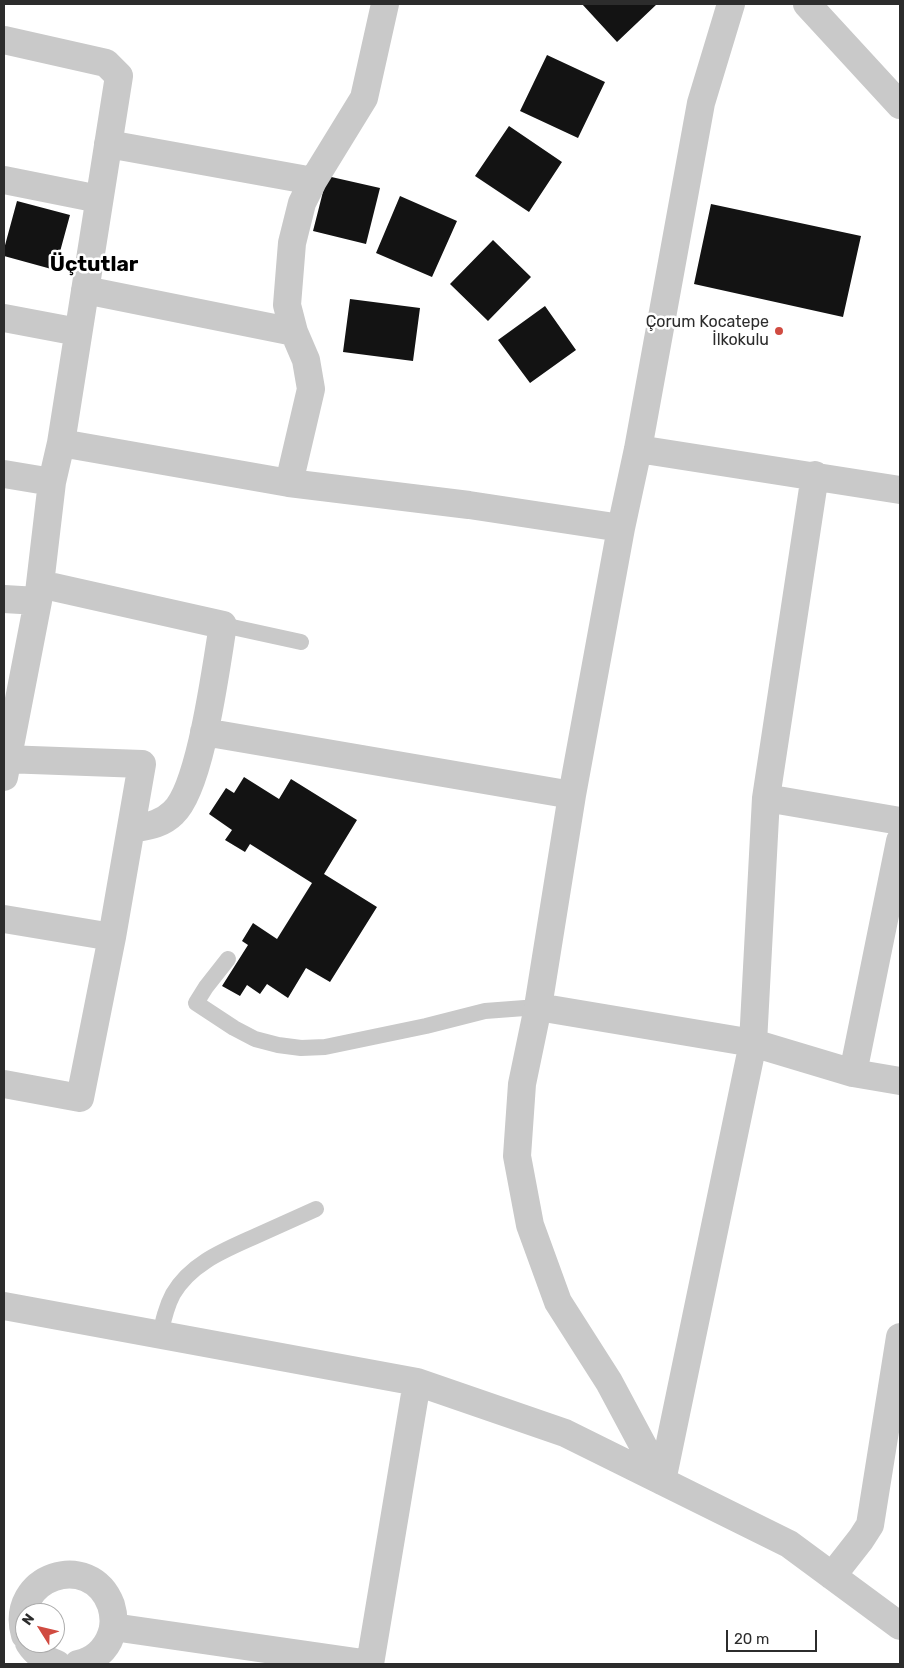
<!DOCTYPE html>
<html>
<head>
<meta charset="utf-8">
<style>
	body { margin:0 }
	#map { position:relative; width:904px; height:1668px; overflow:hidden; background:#fff; font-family:Rubik,sans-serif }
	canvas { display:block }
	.frame { position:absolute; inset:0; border:5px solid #2c2c2c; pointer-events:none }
	.north { position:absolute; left:15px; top:1603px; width:50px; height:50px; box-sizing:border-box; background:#fff; border:1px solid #ababab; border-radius:50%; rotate:306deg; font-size:14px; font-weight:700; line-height:20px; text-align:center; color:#2c2c2c }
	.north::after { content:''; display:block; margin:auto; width:18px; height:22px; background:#d04b41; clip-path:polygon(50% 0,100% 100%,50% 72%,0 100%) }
	.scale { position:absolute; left:726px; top:1630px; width:91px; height:22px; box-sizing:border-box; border:2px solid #2c2c2c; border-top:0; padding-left:6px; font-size:15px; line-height:18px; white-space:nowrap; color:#2c2c2c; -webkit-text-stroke:4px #fff; paint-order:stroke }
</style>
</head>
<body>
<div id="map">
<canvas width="904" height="1668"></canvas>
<div class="frame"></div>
<div class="north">N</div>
<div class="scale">20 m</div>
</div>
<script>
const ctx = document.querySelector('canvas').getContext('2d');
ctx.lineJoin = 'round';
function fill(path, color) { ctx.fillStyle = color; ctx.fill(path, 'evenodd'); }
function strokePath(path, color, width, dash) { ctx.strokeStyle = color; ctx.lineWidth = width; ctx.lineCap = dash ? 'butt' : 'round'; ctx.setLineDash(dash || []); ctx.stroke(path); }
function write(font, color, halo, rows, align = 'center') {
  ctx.font = font + ' Rubik,sans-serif'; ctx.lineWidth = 5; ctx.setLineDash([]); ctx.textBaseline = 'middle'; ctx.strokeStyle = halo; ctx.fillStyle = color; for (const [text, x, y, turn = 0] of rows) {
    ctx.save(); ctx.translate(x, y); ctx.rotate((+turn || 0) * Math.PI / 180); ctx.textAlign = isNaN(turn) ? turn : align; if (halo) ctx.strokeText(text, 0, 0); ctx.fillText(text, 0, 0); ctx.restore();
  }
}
fill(new Path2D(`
	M 582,4 L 657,4 L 617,42 Z
	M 547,55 L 605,82 L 578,138 L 520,111 Z
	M 509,126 L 562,162 L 529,212 L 475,176 Z
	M 327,176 L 380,188 L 366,244 L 313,231 Z
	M 400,196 L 457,221 L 432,277 L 376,253 Z
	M 17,201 L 70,215 L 55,270 L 4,256 L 4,249 Z
	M 711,204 L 861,236 L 843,317 L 694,284 Z
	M 493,240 L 531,277 L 488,321 L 450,284 Z
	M 350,299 L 420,308 L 413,361 L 343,352 Z
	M 545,306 L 576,350 L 530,383 L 498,340 Z
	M 244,777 L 279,799 L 291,779 L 357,820 L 324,874 L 377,907 L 330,982 L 306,968 L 288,998 L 267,984 L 260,994 L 247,985 L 240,996 L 222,986 L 248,945 L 242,941 L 253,923 L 277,939 L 312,883 L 250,844 L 245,852 L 225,840 L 232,830 L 209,814 L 226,788 L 234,793 Z`), '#131313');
strokePath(new Path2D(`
	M 223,625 L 301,642
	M 228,959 L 206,987 L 196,1003 L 234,1028 L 255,1039 L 278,1045 L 301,1048 L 325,1047 L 426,1026 L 485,1011 L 538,1007
	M 160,1335 C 163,1321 166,1307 173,1294 C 191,1263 225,1250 256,1236 C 276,1227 296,1218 316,1209`), '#c9c9c9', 16);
strokePath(new Path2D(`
	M 807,4 L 900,105
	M 4,40 L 106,63 L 119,76 L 61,443 L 52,482 L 38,601 L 4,777
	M 108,144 L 313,181
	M 4,180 L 99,199
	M 85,290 L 294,332
	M 4,318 L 78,332
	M 61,443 L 289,483 L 469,505 L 621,528
	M 638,449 L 900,490
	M 4,474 L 52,482
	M 289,483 L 311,389 L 306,360 L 294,332 L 287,305 L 292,243 L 302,203 L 313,181 L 364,98 L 385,4
	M 40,584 L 223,625 C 216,666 201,788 173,813 C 161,825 147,826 131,829
	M 4,599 L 38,601
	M 204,732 L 572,795
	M 4,759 L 142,764 L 112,937 L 80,1098 L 4,1084
	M 766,798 L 900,821
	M 4,919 L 112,937
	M 538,1007 L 753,1043 L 853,1073 L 900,1081
	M 853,1073 L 900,841
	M 4,1306 L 417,1382 L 565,1433 L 789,1544 L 900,1626
	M 662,1481 L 609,1382 L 558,1302 L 530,1225 L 517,1156 L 522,1084 L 538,1007 L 572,795 L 621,528 L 638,449 L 701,103 L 731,4
	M 662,1481 L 753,1043 L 766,798 L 815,475
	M 832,1576 L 861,1539 L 870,1525 L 900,1337
	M 113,1627 L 370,1664
	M 25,1635 C 8,1577 90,1549 111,1605 C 114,1615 115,1625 111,1635 C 106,1650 93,1661 78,1664
	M 29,1643 C 36,1654 45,1660 57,1664
	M 370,1664 L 417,1382`), '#c9c9c9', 28);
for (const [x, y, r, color] of [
	[779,331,5,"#d04b41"]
]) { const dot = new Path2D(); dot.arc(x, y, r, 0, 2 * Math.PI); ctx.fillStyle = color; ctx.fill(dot); strokePath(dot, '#fff', 2); }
write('16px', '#2c2c2c', '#fff', [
	["Çorum Kocatepe",769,322],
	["İlkokulu",769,340]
], 'right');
write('bold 21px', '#000', '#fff', [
	["Üçtutlar",94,265]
]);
</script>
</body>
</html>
